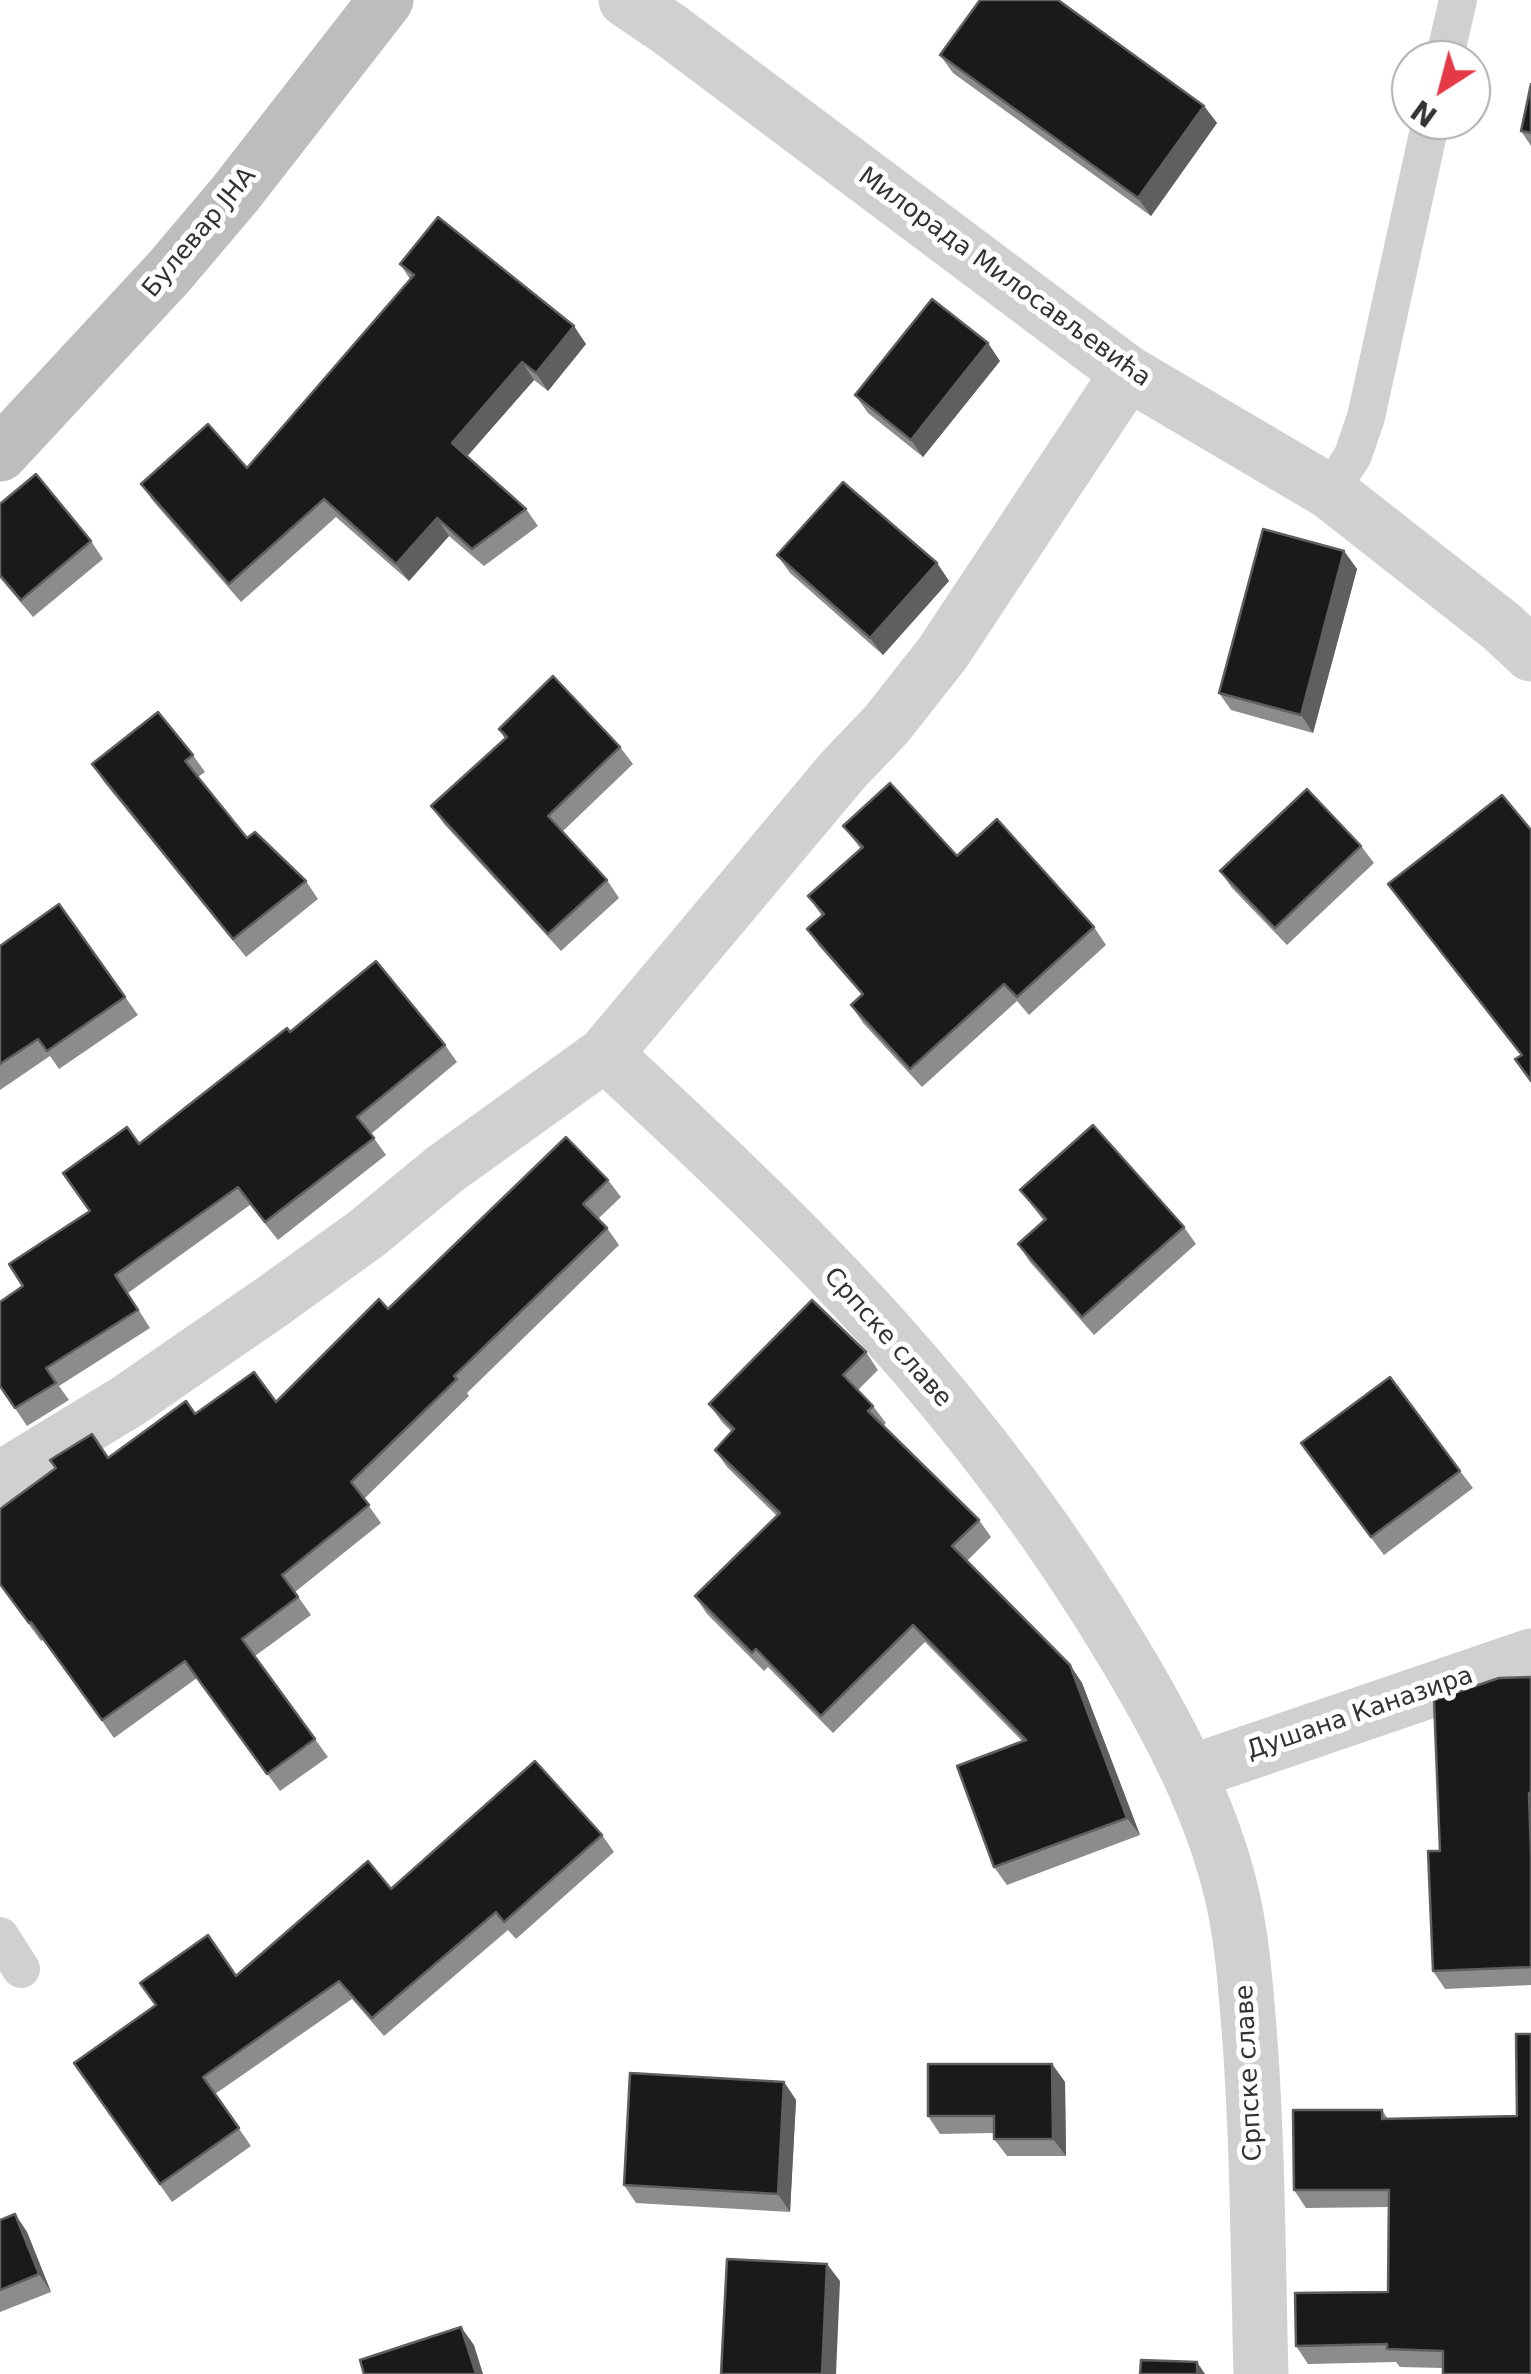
<!DOCTYPE html>
<html>
<head>
<meta charset="utf-8">
<style>
	body { margin:0 }
	#map { position:relative; width:1531px; height:2374px; overflow:hidden; background:#fff; font-family:"DejaVu Sans",sans-serif }
	canvas { display:block }
	.north { position:absolute; left:1391px; top:40px; width:100px; height:100px; box-sizing:border-box; background:#fff; border:2px solid #adadad; border-radius:50%; rotate:216deg; font-size:28px; font-weight:700; line-height:40px; text-align:center; color:#333 }
	.north::after { content:''; display:block; margin:auto; width:35px; height:45px; background:#e63946; clip-path:polygon(50% 0,100% 100%,50% 72%,0 100%) }
</style>
</head>
<body>
<div id="map">
<canvas width="1531" height="2374"></canvas>
<div class="north">N</div>
</div>
<script>
const ctx = document.querySelector('canvas').getContext('2d');
ctx.lineJoin = 'round';
function strokePath(path, color, width, dash) { ctx.strokeStyle = color; ctx.lineWidth = width; ctx.lineCap = dash ? 'butt' : 'round'; ctx.setLineDash(dash || []); ctx.stroke(path); }
function fill(path, color) { ctx.fillStyle = color; ctx.fill(path, 'evenodd'); }
function write(font, color, halo, rows, align = 'center') {
  ctx.font = font + ' "DejaVu Sans",sans-serif'; ctx.lineWidth = 10; ctx.setLineDash([]); ctx.textBaseline = 'middle'; ctx.strokeStyle = halo; ctx.fillStyle = color; for (const [text, x, y, turn = 0] of rows) {
    ctx.save(); ctx.translate(x, y); ctx.rotate((+turn || 0) * Math.PI / 180); ctx.textAlign = isNaN(turn) ? turn : align; if (halo) ctx.strokeText(text, 0, 0); ctx.fillText(text, 0, 0); ctx.restore();
  }
}
strokePath(new Path2D(`
	M 1444,60 L 1458,0
	M 1330,492 L 1353,455 L 1366,417 L 1431,120
	M 0,1936 L 21,1969`), '#d0d0d0', 38);
strokePath(new Path2D(`
	M 626,0 L 669,29 L 1128,373 L 1330,492 L 1502,627 L 1531,654
	M 605,1054 C 700,1142 794,1230 881,1326 C 973,1428 1055,1537 1125,1655 C 1170,1730 1212,1810 1232,1895 C 1243,1943 1246,1992 1250,2041 C 1258,2152 1258,2263 1261,2374
	M 0,1479 L 128,1401 L 273,1301 L 366,1234 L 445,1169 L 605,1054 L 843,770 L 886,725 L 942,654 L 1128,373
	M 1189,1773 L 1531,1656`), '#d0d0d0', 55);
strokePath(new Path2D(`
	M 0,454 L 169,272 L 235,194 L 386,0`), '#bdbdbd', 55);
fill(new Path2D(`
	M 940,55 L 1204,106 L 1217,123 L 1151,216 L 953,73 Z
	M 1531,84 L 1531,146 L 1521,131 Z
	M 400,264 L 586,344 L 548,391 L 534,380 L 467,456 L 526,509 L 538,526 L 484,566 L 449,536 L 409,581 L 336,517 L 241,602 L 153,501 L 141,484 L 247,468 L 410,279 Z
	M 1000,361 L 923,457 L 868,413 L 855,395 Z
	M 0,504 L 91,541 L 103,559 L 33,617 L 0,578 Z
	M 1344,551 L 1357,569 L 1313,733 L 1231,710 L 1219,693 Z
	M 777,555 L 937,563 L 949,581 L 883,655 L 790,573 Z
	M 499,729 L 620,747 L 633,764 L 562,832 L 607,880 L 619,898 L 561,951 L 444,824 L 431,806 L 505,739 Z
	M 193,755 L 205,772 L 198,777 L 247,838 L 306,881 L 318,899 L 246,957 L 104,782 L 92,764 Z
	M 843,826 L 957,856 L 1094,927 L 1106,945 L 1029,1015 L 1017,1001 L 922,1087 L 863,1023 L 851,1005 L 862,995 L 819,946 L 807,929 L 822,916 L 808,896 L 861,849 Z
	M 1531,830 L 1521,1055 L 1388,884 Z
	M 1361,846 L 1374,863 L 1287,945 L 1232,888 L 1220,871 Z
	M 59,904 L 138,1015 L 59,1069 L 50,1056 L 0,1090 L 0,946 Z
	M 290,1032 L 445,1045 L 457,1062 L 371,1134 L 386,1155 L 278,1240 L 250,1205 L 128,1293 L 150,1328 L 59,1386 L 69,1400 L 27,1426 L 0,1386 L 23,1286 L 90,1211 L 139,1144 Z
	M 608,1180 L 621,1197 L 598,1219 L 607,1228 L 619,1245 L 467,1393 L 469,1396 L 364,1499 L 381,1523 L 295,1592 L 311,1615 L 255,1656 L 328,1757 L 280,1791 L 197,1678 L 114,1738 L 44,1639 L 41,1641 L 0,1585 L 108,1458 L 195,1414 L 276,1402 L 388,1309 Z
	M 1020,1190 L 1184,1227 L 1196,1244 L 1094,1335 L 1030,1262 L 1018,1244 L 1044,1221 Z
	M 866,1352 L 878,1370 L 858,1390 L 873,1406 L 886,1423 L 883,1426 L 979,1520 L 991,1537 L 967,1561 L 1070,1665 L 1082,1683 L 1140,1835 L 1007,1885 L 994,1867 L 1022,1741 L 925,1642 L 833,1733 L 768,1667 L 764,1671 L 707,1614 L 695,1596 L 777,1516 L 727,1467 L 715,1450 L 732,1432 L 722,1422 L 709,1404 Z
	M 1313,1461 L 1460,1471 L 1473,1488 L 1384,1555 Z
	M 1531,1677 L 1531,1985 L 1445,1989 L 1433,1971 L 1440,1851 Z
	M 602,1835 L 614,1852 L 516,1939 L 508,1930 L 384,2036 L 352,1999 L 215,2094 L 251,2146 L 172,2202 L 74,2063 L 236,1976 Z
	M 1052,2064 L 1065,2082 L 1066,2156 L 1007,2156 L 994,2139 L 994,2133 L 940,2134 L 928,2116 Z
	M 784,2082 L 796,2100 L 790,2212 L 636,2203 L 624,2185 Z
	M 1382,2110 L 1388,2119 L 1517,2116 L 1531,2374 L 1443,2368 L 1400,2367 L 1396,2362 L 1308,2364 L 1296,2346 L 1388,2292 L 1388,2207 L 1306,2208 L 1294,2190 Z
	M 15,2214 L 27,2232 L 51,2292 L 0,2312 L 0,2220 Z`), '#8c8c8c');
fill(new Path2D(`
	M 1204,106 L 1217,123 L 1151,216 L 1138,198 Z
	M 574,326 L 586,344 L 548,391 L 536,373 Z
	M 988,343 L 1000,361 L 923,457 L 911,440 Z
	M 522,362 L 534,380 L 464,460 L 452,443 Z
	M 437,518 L 449,536 L 409,581 L 396,564 Z
	M 1344,551 L 1357,569 L 1313,733 L 1301,715 Z
	M 937,563 L 949,581 L 883,655 L 870,638 Z
	M 1070,1665 L 1082,1683 L 1140,1835 L 1127,1818 Z
	M 1529,1793 L 1531,1796 L 1531,1856 Z
	M 1052,2064 L 1065,2082 L 1066,2156 L 1053,2139 Z
	M 784,2082 L 796,2100 L 790,2212 L 778,2194 Z
	M 15,2214 L 27,2232 L 51,2292 L 39,2274 Z
	M 827,2264 L 840,2281 L 836,2374 L 822,2374 Z
	M 461,2327 L 474,2345 L 483,2374 L 476,2374 Z
	M 1197,2362 L 1205,2374 L 1197,2374 Z`), '#5f5f5f');
const building = new Path2D(`
	M 980,0 L 1058,0 L 1204,106 L 1138,198 L 940,55 Z
	M 1531,84 L 1531,133 L 1521,131 Z
	M 438,217 L 574,326 L 536,373 L 522,362 L 452,443 L 526,509 L 472,549 L 437,518 L 396,564 L 324,499 L 229,584 L 141,484 L 208,424 L 247,468 L 414,275 L 400,264 Z
	M 932,299 L 988,343 L 911,440 L 855,395 Z
	M 36,474 L 91,541 L 21,600 L 0,575 L 0,504 Z
	M 843,482 L 937,563 L 870,638 L 777,555 Z
	M 1263,529 L 1344,551 L 1301,715 L 1219,693 Z
	M 553,676 L 620,747 L 548,816 L 607,880 L 548,934 L 431,806 L 507,737 L 499,729 Z
	M 158,712 L 193,755 L 185,761 L 247,838 L 255,832 L 306,881 L 233,939 L 92,764 Z
	M 890,783 L 957,856 L 997,819 L 1094,927 L 1017,997 L 1004,984 L 910,1069 L 851,1005 L 863,994 L 807,929 L 824,914 L 808,896 L 863,847 L 843,826 Z
	M 1307,789 L 1361,846 L 1275,928 L 1220,871 Z
	M 1502,795 L 1531,830 L 1531,1081 L 1515,1059 L 1522,1055 L 1388,884 Z
	M 59,904 L 125,997 L 47,1051 L 38,1039 L 0,1064 L 0,946 Z
	M 376,961 L 445,1045 L 357,1117 L 374,1138 L 265,1222 L 238,1187 L 115,1275 L 138,1310 L 46,1368 L 56,1383 L 15,1408 L 0,1386 L 0,1302 L 23,1286 L 9,1264 L 90,1211 L 63,1173 L 127,1127 L 139,1144 L 287,1028 L 290,1032 Z
	M 1093,1125 L 1184,1227 L 1082,1317 L 1018,1244 L 1046,1219 L 1020,1190 Z
	M 566,1137 L 608,1180 L 583,1204 L 607,1228 L 454,1376 L 457,1379 L 351,1482 L 369,1505 L 282,1575 L 298,1597 L 242,1639 L 315,1739 L 267,1774 L 185,1661 L 102,1720 L 31,1622 L 29,1623 L 0,1584 L 0,1509 L 56,1468 L 50,1460 L 92,1434 L 108,1458 L 186,1401 L 195,1414 L 254,1372 L 276,1402 L 379,1299 L 388,1309 Z
	M 812,1300 L 866,1352 L 843,1375 L 873,1406 L 868,1411 L 979,1520 L 952,1546 L 1070,1665 L 1127,1818 L 994,1867 L 957,1766 L 1026,1740 L 913,1625 L 821,1716 L 756,1649 L 752,1653 L 695,1596 L 780,1513 L 715,1450 L 734,1429 L 709,1404 Z
	M 1390,1377 L 1460,1471 L 1371,1537 L 1301,1443 Z
	M 1531,1677 L 1531,1793 L 1529,1793 L 1531,1856 L 1531,1967 L 1433,1971 L 1428,1851 L 1440,1851 L 1434,1700 L 1499,1678 Z
	M 535,1761 L 602,1835 L 504,1922 L 496,1912 L 372,2018 L 339,1981 L 203,2077 L 239,2128 L 160,2184 L 74,2063 L 156,2005 L 140,1983 L 208,1935 L 236,1976 L 368,1861 L 391,1889 Z
	M 1516,2034 L 1531,2034 L 1531,2374 L 1443,2374 L 1443,2351 L 1387,2349 L 1387,2344 L 1296,2346 L 1295,2293 L 1388,2292 L 1389,2190 L 1294,2190 L 1293,2110 L 1382,2110 L 1382,2119 L 1517,2116 Z
	M 928,2064 L 1052,2064 L 1053,2139 L 994,2139 L 994,2116 L 928,2116 Z
	M 630,2073 L 784,2082 L 778,2194 L 624,2185 Z
	M 15,2214 L 39,2274 L 0,2290 L 0,2220 Z
	M 727,2259 L 827,2264 L 822,2374 L 721,2374 Z
	M 461,2327 L 476,2374 L 364,2374 L 360,2360 Z
	M 1141,2360 L 1197,2362 L 1197,2374 L 1140,2374 Z`);
fill(building, '#1a1a1a');
strokePath(building, '#5f5f5f', 2.5);
write('25px', '#333', '#fff', [
	["Булевар ЈНА",200,233,-50],
	["Милорада Милосављевића",1004,278,36],
	["Српске славе",887,1338,48],
	["Душана Каназира",1360,1714,-19],
	["Српске славе",1250,2073,-93]
]);
</script>
</body>
</html>
